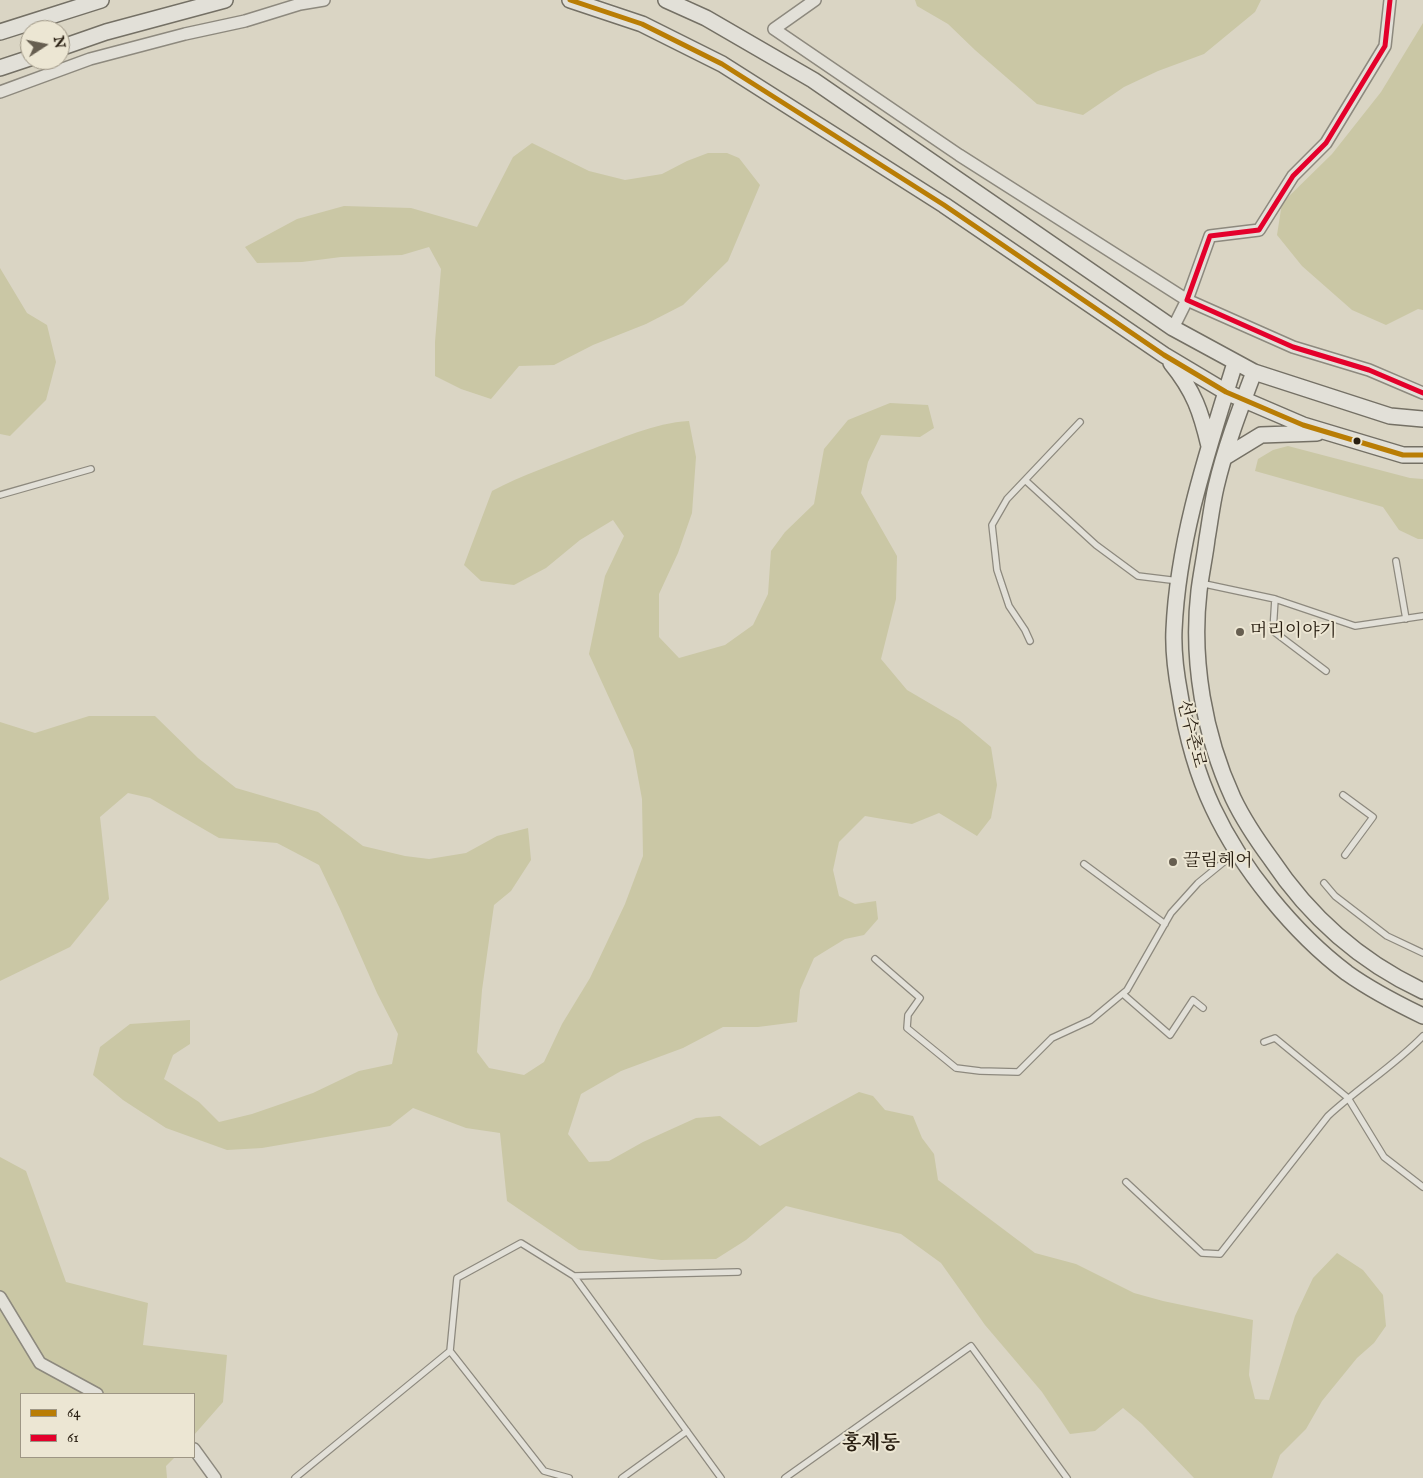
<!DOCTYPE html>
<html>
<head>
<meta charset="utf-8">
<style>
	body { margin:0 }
	#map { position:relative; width:1423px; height:1478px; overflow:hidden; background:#dad5c4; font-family:"IM FELL English",serif }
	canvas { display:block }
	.legend { position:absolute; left:20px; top:1393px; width:175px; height:65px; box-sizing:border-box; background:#ece6d3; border:1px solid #9e9685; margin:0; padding:6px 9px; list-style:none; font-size:15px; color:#281e11 }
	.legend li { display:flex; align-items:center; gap:10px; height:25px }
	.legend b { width:25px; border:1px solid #9e9685 }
	.north { position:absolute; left:20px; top:20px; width:50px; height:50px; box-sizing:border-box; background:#ece6d3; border:1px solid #9e9685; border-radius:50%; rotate:79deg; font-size:14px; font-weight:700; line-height:20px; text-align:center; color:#281e11 }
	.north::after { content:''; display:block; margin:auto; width:18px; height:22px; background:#665e50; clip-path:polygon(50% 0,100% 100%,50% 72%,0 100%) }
</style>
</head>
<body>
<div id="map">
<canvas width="1423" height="1478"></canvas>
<ul class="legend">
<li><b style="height:6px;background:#b97d05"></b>64</li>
<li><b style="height:6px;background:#e4002b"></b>61</li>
</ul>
<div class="north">N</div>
</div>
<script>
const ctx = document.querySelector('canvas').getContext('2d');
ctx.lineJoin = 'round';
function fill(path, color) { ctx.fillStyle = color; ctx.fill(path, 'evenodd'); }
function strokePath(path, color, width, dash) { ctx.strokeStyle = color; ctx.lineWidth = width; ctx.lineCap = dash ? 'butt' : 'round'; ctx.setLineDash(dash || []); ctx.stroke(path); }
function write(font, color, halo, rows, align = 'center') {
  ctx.font = font + ' "IM FELL English","Noto Serif KR",serif'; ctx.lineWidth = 4; ctx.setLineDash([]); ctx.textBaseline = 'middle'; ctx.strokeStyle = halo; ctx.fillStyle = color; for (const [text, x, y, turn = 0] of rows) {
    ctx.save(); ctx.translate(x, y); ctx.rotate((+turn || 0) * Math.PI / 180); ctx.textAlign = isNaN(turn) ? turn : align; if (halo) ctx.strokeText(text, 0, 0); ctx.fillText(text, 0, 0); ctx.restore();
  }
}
fill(new Path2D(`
	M 915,0 L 1261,0 L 1255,12 L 1204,54 L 1158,71 L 1124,87 L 1083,115 L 1037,104 L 975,50 L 948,24 L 917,6 Z
	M 1423,23 L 1423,310 L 1418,309 L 1386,325 L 1352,310 L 1302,266 L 1277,235 L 1282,203 L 1332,154 L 1381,92 Z
	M 532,143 L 589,171 L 625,180 L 662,174 L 687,161 L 708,153 L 727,153 L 739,158 L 760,185 L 728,261 L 683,305 L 646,324 L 593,345 L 554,365 L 519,366 L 491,399 L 461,389 L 435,376 L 435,342 L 441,269 L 429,247 L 402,255 L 341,257 L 302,262 L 257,263 L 245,247 L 297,219 L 344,206 L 411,208 L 477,227 L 513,157 Z
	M 0,268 L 27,313 L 47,325 L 56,362 L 46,400 L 10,436 L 0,434 Z
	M 890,403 L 928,405 L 934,428 L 920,437 L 881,435 L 868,462 L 861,493 L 897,556 L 896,599 L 881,659 L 907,690 L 960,721 L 991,747 L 997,785 L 991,818 L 977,836 L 939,813 L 912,824 L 865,816 L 839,842 L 833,870 L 839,896 L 855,904 L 876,901 L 878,919 L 864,935 L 845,939 L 814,958 L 800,990 L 797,1022 L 758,1027 L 723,1027 L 683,1048 L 621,1071 L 581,1094 L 568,1134 L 589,1162 L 609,1161 L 643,1142 L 696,1118 L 720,1116 L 760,1146 L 859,1092 L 873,1096 L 885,1110 L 913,1116 L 922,1138 L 934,1154 L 938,1180 L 1035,1253 L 1076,1264 L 1134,1293 L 1163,1301 L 1253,1320 L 1249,1375 L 1255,1399 L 1269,1400 L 1295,1316 L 1313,1278 L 1337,1253 L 1363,1270 L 1383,1295 L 1386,1326 L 1374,1343 L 1357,1358 L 1322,1401 L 1306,1429 L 1280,1455 L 1272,1478 L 1194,1478 L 1142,1424 L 1123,1408 L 1095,1431 L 1070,1434 L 1042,1392 L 985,1325 L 941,1263 L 901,1234 L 786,1206 L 746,1240 L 716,1259 L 661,1260 L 579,1250 L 507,1201 L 500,1133 L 466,1128 L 413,1108 L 390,1126 L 262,1148 L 227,1150 L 166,1128 L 123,1100 L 93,1075 L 100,1047 L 130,1024 L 190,1020 L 190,1044 L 173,1055 L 164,1079 L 199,1102 L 219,1122 L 252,1114 L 313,1093 L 359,1071 L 392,1064 L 398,1034 L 377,993 L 340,909 L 319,865 L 277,843 L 219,838 L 150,798 L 128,793 L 100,817 L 109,899 L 70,947 L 0,981 L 0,722 L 35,733 L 89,716 L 155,716 L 198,758 L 236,788 L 318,812 L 363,846 L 405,856 L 429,859 L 466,853 L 497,836 L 528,828 L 531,860 L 511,891 L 494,905 L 482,990 L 477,1052 L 489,1068 L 524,1075 L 544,1062 L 562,1024 L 590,978 L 625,904 L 643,856 L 642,799 L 633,750 L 589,654 L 605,576 L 624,536 L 613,520 L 580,540 L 546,568 L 514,585 L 481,581 L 464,565 L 492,491 C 522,475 555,464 587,451 C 620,439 654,423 689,421 L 696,457 L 692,513 L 678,553 L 659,594 L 659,637 L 679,658 L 725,645 L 753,625 L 768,594 L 771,551 L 785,532 L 814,504 L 824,449 L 848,420 Z
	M 1288,446 L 1410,478 L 1423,479 L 1423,539 L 1418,539 L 1399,530 L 1383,507 L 1255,471 L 1258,459 L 1273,450 Z
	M 0,1157 L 26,1171 L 66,1282 L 148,1303 L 143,1345 L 227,1355 L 223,1402 L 194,1435 L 194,1394 L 21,1394 L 21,1457 L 175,1457 L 166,1466 L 167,1478 L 0,1478 Z`), '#cac7a5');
const lane = new Path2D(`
	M 1025,480 L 1096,545 L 1138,576 L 1179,581
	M 0,495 L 91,469
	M 1396,561 L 1406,619
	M 1200,583 L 1275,599 L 1355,626 L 1423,616
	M 1275,599 L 1273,631 L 1326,671
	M 1030,641 L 1025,630 L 1009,606 L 997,570 L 992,525 L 1007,499 L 1080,422
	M 1343,795 L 1373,817 L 1345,855
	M 1084,864 L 1165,924
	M 1324,883 L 1335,896 L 1387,936 L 1423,953
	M 875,959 L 920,998 L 908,1015 L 907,1028 L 956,1068 L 980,1071 L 1018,1072 L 1052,1038 L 1091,1020 L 1127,990 L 1171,913 L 1198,883 L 1236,852
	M 1123,994 L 1170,1035 L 1193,1000 L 1203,1008
	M 1264,1042 L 1275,1038 L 1348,1098 L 1384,1157 L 1423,1187
	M 1126,1182 L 1202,1253 L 1220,1254 L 1328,1116 C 1358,1088 1394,1066 1423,1036
	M 574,1276 L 721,1478
	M 450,1351 L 544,1471 L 569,1478
	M 295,1478 L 450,1351 L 457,1278 L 521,1243 L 574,1276 L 738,1272
	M 622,1478 L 687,1431
	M 785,1478 L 971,1346 L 1067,1478`);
const street = new Path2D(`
	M 815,0 L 774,29 L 959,155 L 1187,300 L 1173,328
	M 1390,0 L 1385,46 L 1326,143 L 1293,176 L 1259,230 L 1210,236 L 1187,300 L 1293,347 L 1369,370 L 1423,393
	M 0,92 L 90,59 L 185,34 L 245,21 L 300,4 L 324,0
	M 0,1297 L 40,1363 L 97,1394
	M 194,1449 L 215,1478`);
const secondary = new Path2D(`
	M 570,0 L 642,24 L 722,64 L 944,205 L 1164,355 L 1226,392 L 1303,425 L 1403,455 L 1423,455
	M 666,0 L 706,18 L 813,80 L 1173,328 L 1254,372 L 1390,416 L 1423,419
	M 0,32 L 101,0
	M 60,48 L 106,32 L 225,0
	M 0,68 L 30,58
	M 1171,363 C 1194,391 1201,412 1209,446
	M 1235,363 C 1208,450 1178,538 1174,630 C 1173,652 1176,674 1180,695 C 1186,733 1196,772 1213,808 C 1241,868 1294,933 1347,973 C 1371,990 1396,1003 1423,1016
	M 1254,372 C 1240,409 1225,448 1216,487 C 1212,504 1210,522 1207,539 C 1205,556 1201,574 1199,591 C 1191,660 1204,735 1233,798 C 1243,819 1257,840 1271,859 C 1309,916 1361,962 1423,991
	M 1225,457 L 1261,435 L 1317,433`);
strokePath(lane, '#8d897e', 8);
strokePath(street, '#8d897e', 14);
strokePath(secondary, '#747065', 18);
strokePath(lane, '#e2e0d8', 5.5);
strokePath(street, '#e2e0d8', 11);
strokePath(secondary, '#e2e0d8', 15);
strokePath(new Path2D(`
	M 570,0 L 642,24 L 722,64 L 944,205 L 1164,355 L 1226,392 L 1303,425 L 1403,455 L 1423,455`), '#b97d05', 5);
strokePath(new Path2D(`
	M 1390,0 L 1385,46 L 1326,143 L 1293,176 L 1259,230 L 1210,236 L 1187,300 L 1293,347 L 1369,370 L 1423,393`), '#e4002b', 5);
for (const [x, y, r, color] of [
	[1357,441,4.5,"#281e11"],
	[1240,632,5,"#665e50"],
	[1173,862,5,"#665e50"]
]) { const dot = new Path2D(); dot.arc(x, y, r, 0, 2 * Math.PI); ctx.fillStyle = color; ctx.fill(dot); strokePath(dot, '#ece6d3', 2); }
write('18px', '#281e11', '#ece6d3', [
	["머리이야기",1250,632],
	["끌림헤어",1183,862]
], 'left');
write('18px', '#281e11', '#ece6d3', [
	["선수촌로",1190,734,76]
]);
write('bold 20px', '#281e11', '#ece6d3', [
	["홍제동",871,1445]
]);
</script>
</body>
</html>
